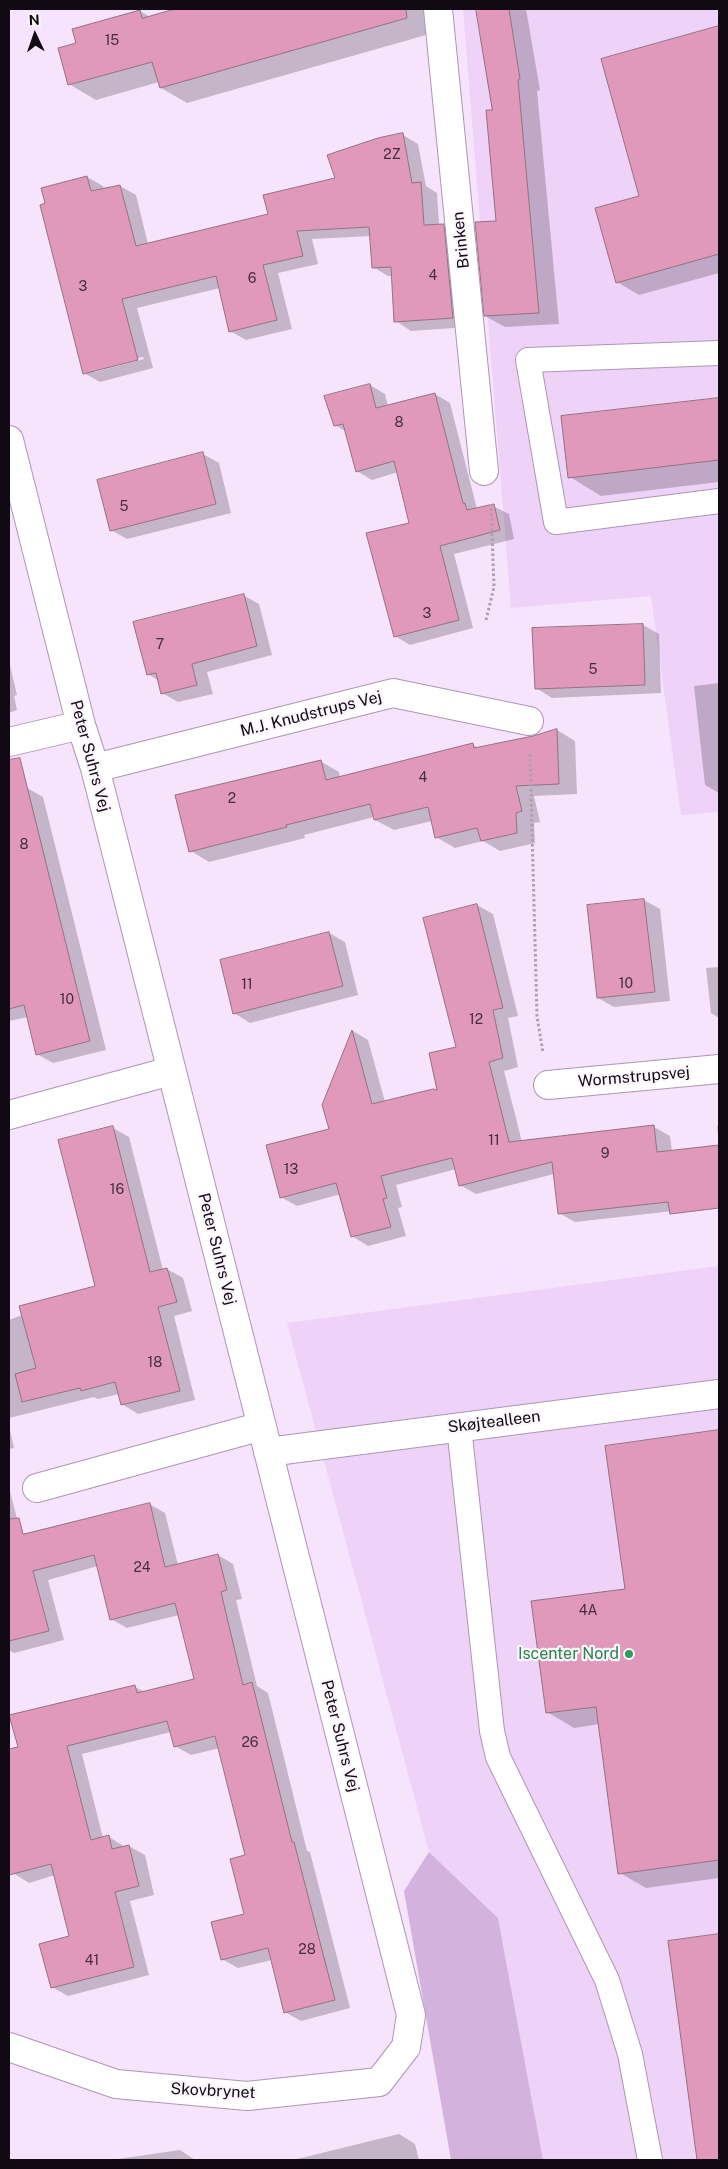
<!DOCTYPE html>
<html>
<head>
<meta charset="utf-8">
<style>
	body { margin:0 }
	#map { position:relative; width:728px; height:2169px; overflow:hidden; background:#f6e3fc; font-family:"Public Sans",sans-serif }
	canvas { display:block }
	.frame { position:absolute; inset:0; border:10px solid #110913; pointer-events:none }
	.north { position:absolute; left:10px; top:10px; width:50px; height:50px; -webkit-text-stroke:4px #fbf6fc; paint-order:stroke; rotate:357deg; font-size:14px; font-weight:700; line-height:20px; text-align:center; color:#110913 }
	.north::after { content:''; display:block; margin:auto; width:18px; height:22px; background:#110913; clip-path:polygon(50% 0,100% 100%,50% 72%,0 100%) }
</style>
</head>
<body>
<div id="map">
<canvas width="728" height="2169"></canvas>
<div class="frame"></div>
<div class="north">N</div>
</div>
<script>
const ctx = document.querySelector('canvas').getContext('2d');
ctx.lineJoin = 'round';
function fill(path, color) { ctx.fillStyle = color; ctx.fill(path, 'evenodd'); }
function strokePath(path, color, width, dash) { ctx.strokeStyle = color; ctx.lineWidth = width; ctx.lineCap = dash ? 'butt' : 'round'; ctx.setLineDash(dash || []); ctx.stroke(path); }
function write(font, color, halo, rows, align = 'center') {
  ctx.font = font + ' "Public Sans",sans-serif'; ctx.lineWidth = 4.5; ctx.setLineDash([]); ctx.textBaseline = 'middle'; ctx.strokeStyle = halo; ctx.fillStyle = color; for (const [text, x, y, turn = 0] of rows) {
    ctx.save(); ctx.translate(x, y); ctx.rotate((+turn || 0) * Math.PI / 180); ctx.textAlign = isNaN(turn) ? turn : align; if (halo) ctx.strokeText(text, 0, 0); ctx.fillText(text, 0, 0); ctx.restore();
  }
}
fill(new Path2D(`
	M 463,9 L 719,9 L 719,812 L 681,815 L 651,596 L 511,608 Z
	M 719,1266 L 719,2160 L 543,2160 L 498,1918 L 429,1852 L 287,1323 Z`), '#efd2f8');
fill(new Path2D(`
	M 429,1852 L 498,1918 L 543,2160 L 451,2160 L 404,1891 Z`), '#d4b2de');
fill(new Path2D(`
	M 180,9 L 426,9 L 433,33 L 187,103 L 161,88 L 159,82 L 96,100 L 69,84 L 140,11 L 150,17 Z
	M 477,9 L 526,9 L 540,90 L 537,91 L 559,324 L 505,327 L 485,316 L 498,222 L 493,111 Z
	M 719,28 L 719,273 L 639,295 L 617,282 L 641,197 L 603,60 Z
	M 403,135 L 418,144 L 426,186 L 437,193 L 439,225 L 443,225 L 459,234 L 468,327 L 411,331 L 396,321 L 393,276 L 388,276 L 373,267 L 371,236 L 312,239 L 318,264 L 278,273 L 292,329 L 246,340 L 230,331 L 220,288 L 137,308 L 153,368 L 100,382 L 84,373 L 87,177 L 103,186 L 104,190 L 120,186 L 136,195 L 148,244 L 269,215 L 337,179 ZM 143,357 L 144,359 L 95,372 L 95,369 Z
	M 370,385 L 385,394 L 388,406 L 435,394 L 450,403 L 477,509 L 493,506 L 509,514 L 514,539 L 454,554 L 473,628 L 410,645 L 395,636 L 411,524 L 398,472 L 372,480 L 357,471 L 347,432 L 335,425 Z
	M 719,399 L 719,482 L 601,496 L 570,477 L 562,417 Z
	M 203,454 L 219,463 L 231,513 L 127,539 L 111,530 Z
	M 243,595 L 259,604 L 272,655 L 207,672 L 213,694 L 178,702 L 162,693 L 159,681 L 148,674 Z
	M 643,625 L 659,634 L 661,693 L 552,698 L 536,688 Z
	M 9,661 L 17,695 L 14,696 L 17,710 L 9,713 Z
	M 719,683 L 719,793 L 705,785 L 694,686 Z
	M 557,730 L 575,741 L 577,794 L 534,796 L 540,822 L 534,823 L 535,843 L 500,851 L 483,841 L 455,848 L 436,837 L 432,821 L 394,830 L 375,820 L 374,817 L 304,835 L 305,838 L 209,862 L 191,851 L 320,761 L 339,772 L 340,778 L 472,744 L 478,748 L 534,737 Z
	M 27,788 L 43,797 L 106,1050 L 53,1063 L 37,1054 L 28,1017 L 9,1021 L 9,792 Z
	M 644,900 L 660,909 L 670,1001 L 614,1007 L 598,998 L 588,906 Z
	M 477,905 L 493,914 L 518,1016 L 508,1018 L 518,1067 L 504,1071 L 522,1142 L 654,1127 L 670,1136 L 672,1152 L 719,1146 L 719,1188 L 707,1190 L 709,1207 L 575,1222 L 559,1213 L 554,1174 L 476,1194 L 460,1185 L 456,1169 L 396,1185 L 402,1207 L 398,1208 L 406,1236 L 368,1246 L 352,1236 L 341,1194 L 297,1206 L 281,1197 L 330,1130 L 324,1105 L 353,1031 L 368,1040 L 385,1102 L 439,1092 L 457,1048 Z
	M 329,933 L 345,942 L 358,995 L 250,1023 L 234,1013 Z
	M 719,967 L 719,1018 L 711,1013 L 706,968 Z
	M 717,1126 L 719,1126 L 719,1144 Z
	M 113,1128 L 129,1137 L 163,1270 L 167,1269 L 183,1278 L 192,1311 L 174,1316 L 195,1400 L 138,1414 L 122,1404 L 119,1394 L 98,1399 L 94,1397 L 9,1418 L 9,1320 L 96,1287 Z
	M 9,1426 L 14,1448 L 9,1449 Z
	M 719,1432 L 719,1878 L 646,1888 L 620,1873 L 600,1724 L 574,1728 L 547,1712 L 626,1590 L 607,1447 Z
	M 9,1487 L 21,1535 L 149,1504 L 165,1513 L 178,1565 L 218,1555 L 233,1564 L 242,1599 L 236,1600 L 257,1686 L 268,1693 L 307,1851 L 310,1852 L 350,2008 L 301,2021 L 285,2012 L 272,1960 L 238,1968 L 222,1959 L 246,1915 L 247,1856 L 220,1748 L 191,1755 L 175,1746 L 171,1732 L 82,1754 L 103,1838 L 109,1837 L 125,1847 L 129,1846 L 145,1855 L 154,1895 L 130,1901 L 149,1975 L 68,1996 L 52,1987 L 71,1936 L 55,1875 L 29,1883 L 13,1873 L 9,1858 L 9,1750 L 19,1748 L 135,1687 L 145,1692 L 196,1680 L 179,1615 L 127,1628 L 111,1619 L 98,1566 L 48,1580 L 64,1640 L 14,1653 L 9,1650 Z
	M 719,1935 L 719,2160 L 699,2160 L 670,1942 Z
	M 399,2134 L 415,2144 L 419,2160 L 293,2160 Z
	M 180,2150 L 195,2160 L 111,2160 Z`), '#0003');
const building = new Path2D(`
	M 175,9 L 406,9 L 407,18 L 160,88 L 152,62 L 68,85 L 58,48 L 76,43 L 72,29 L 140,10 L 142,18 Z
	M 476,9 L 509,9 L 520,79 L 518,80 L 539,313 L 484,316 L 475,222 L 496,221 L 486,110 L 492,110 Z
	M 719,26 L 719,254 L 616,283 L 595,208 L 639,196 L 601,59 Z
	M 403,133 L 412,183 L 421,182 L 424,225 L 444,224 L 453,318 L 394,322 L 391,267 L 372,268 L 369,227 L 297,231 L 303,256 L 263,265 L 277,320 L 229,332 L 216,276 L 122,299 L 138,360 L 83,374 L 40,205 L 45,203 L 41,188 L 87,176 L 91,191 L 120,185 L 136,246 L 268,214 L 263,195 L 335,178 L 327,155 L 378,138 Z
	M 370,384 L 376,408 L 435,393 L 463,503 L 465,503 L 467,510 L 494,504 L 500,530 L 440,546 L 459,620 L 394,637 L 366,533 L 409,523 L 394,461 L 356,472 L 343,424 L 334,426 L 324,396 Z
	M 719,398 L 719,460 L 568,478 L 561,416 Z
	M 203,452 L 216,504 L 110,531 L 97,480 Z
	M 244,594 L 257,646 L 192,664 L 197,685 L 161,694 L 156,673 L 147,675 L 133,622 Z
	M 643,624 L 645,685 L 535,689 L 532,628 Z
	M 557,729 L 559,784 L 516,786 L 522,811 L 516,813 L 517,833 L 481,841 L 477,828 L 435,838 L 428,807 L 374,820 L 370,804 L 286,825 L 287,827 L 189,852 L 175,795 L 321,760 L 326,780 L 473,743 L 474,748 L 533,736 Z
	M 20,758 L 90,1041 L 36,1055 L 24,1005 L 9,1009 L 9,760 Z
	M 644,899 L 655,992 L 597,998 L 587,905 Z
	M 477,904 L 503,1008 L 493,1010 L 503,1058 L 489,1062 L 509,1142 L 654,1125 L 657,1152 L 719,1145 L 719,1208 L 670,1214 L 668,1202 L 558,1214 L 552,1162 L 459,1186 L 452,1158 L 381,1176 L 387,1198 L 383,1199 L 391,1227 L 351,1237 L 336,1183 L 280,1198 L 266,1145 L 329,1129 L 322,1105 L 352,1030 L 372,1104 L 433,1089 L 437,1090 L 429,1053 L 456,1047 L 423,918 Z
	M 329,932 L 343,986 L 233,1014 L 220,960 Z
	M 113,1126 L 150,1272 L 167,1268 L 177,1302 L 158,1307 L 180,1391 L 121,1405 L 115,1382 L 81,1391 L 80,1388 L 22,1402 L 15,1374 L 36,1368 L 19,1306 L 95,1286 L 58,1140 Z
	M 719,1430 L 719,1860 L 618,1874 L 596,1707 L 546,1713 L 531,1601 L 625,1589 L 605,1446 Z
	M 150,1503 L 165,1567 L 218,1554 L 227,1590 L 221,1592 L 243,1685 L 252,1682 L 292,1842 L 294,1842 L 335,2000 L 284,2013 L 268,1948 L 221,1960 L 211,1922 L 244,1914 L 230,1859 L 245,1855 L 215,1736 L 174,1747 L 167,1721 L 67,1746 L 91,1840 L 109,1835 L 112,1849 L 129,1845 L 139,1886 L 115,1892 L 134,1967 L 51,1988 L 39,1944 L 69,1936 L 51,1864 L 9,1875 L 9,1749 L 18,1747 L 9,1715 L 135,1685 L 137,1693 L 194,1679 L 175,1603 L 110,1620 L 94,1555 L 33,1571 L 49,1631 L 9,1641 L 9,1519 L 19,1518 L 23,1534 Z
	M 719,1934 L 719,2160 L 697,2160 L 668,1941 Z`);
fill(building, '#e099ba');
strokePath(building, '#947180', 1);
const lane = new Path2D(`
	M 719,353 L 528,360 L 556,522 L 719,501
	M 459,1427 L 492,1731 L 498,1757 L 607,1980 L 630,2054 L 650,2160`);
const street = new Path2D(`
	M 438,9 L 484,471
	M 9,440 L 81,725 L 95,768 L 411,2015 L 406,2047 L 379,2082 L 247,2096 L 116,2084 L 9,2047
	M 9,742 L 81,725
	M 95,768 L 393,693 L 529,721
	M 548,1085 L 719,1069
	M 9,1115 L 171,1071
	M 268,1452 L 719,1394
	M 37,1488 L 262,1426`);
strokePath(lane, '#ad96b3', 26);
strokePath(street, '#ad96b3', 30);
strokePath(new Path2D(`
	M 486,620 L 494,587 L 491,504
	M 530,754 L 537,1016 L 543,1053`), '#ae9eb2', 3, [2.5, 2.5]);
strokePath(lane, '#fff', 24);
strokePath(street, '#fff', 28);
for (const [x, y, r, color] of [
	[629,1654,5,"#2e9e5b"]
]) { const dot = new Path2D(); dot.arc(x, y, r, 0, 2 * Math.PI); ctx.fillStyle = color; ctx.fill(dot); strokePath(dot, '#fbf6fc', 2); }
write('14px', '#452d3d', null, [
	["15",112,41],
	["2Z",392,155],
	["4",433,276],
	["6",252,279],
	["3",83,287],
	["8",399,423],
	["5",124,507],
	["3",427,614],
	["7",160,645],
	["5",593,670],
	["4",423,778],
	["2",232,799],
	["8",24,845],
	["10",626,984],
	["11",247,985],
	["10",67,1000],
	["12",476,1020],
	["11",494,1141],
	["9",605,1154],
	["13",291,1170],
	["16",117,1190],
	["18",155,1363],
	["24",142,1568],
	["4A",588,1611],
	["26",250,1743],
	["28",307,1950],
	["41",92,1961]
]);
write('16px', '#110913', '#fbf6fc', [
	["Brinken",461,240,-96],
	["M.J. Knudstrups Vej",311,714,-14],
	["Peter Suhrs Vej",90,756,75],
	["Wormstrupsvej",634,1077,-5],
	["Peter Suhrs Vej",217,1249,76],
	["Skøjtealleen",494,1422,-7],
	["Peter Suhrs Vej",340,1736,76],
	["Skovbrynet",213,2091,3]
]);
write('16px', '#27864d', '#fbf6fc', [
	["Iscenter Nord",619,1654]
], 'right');
</script>
</body>
</html>
